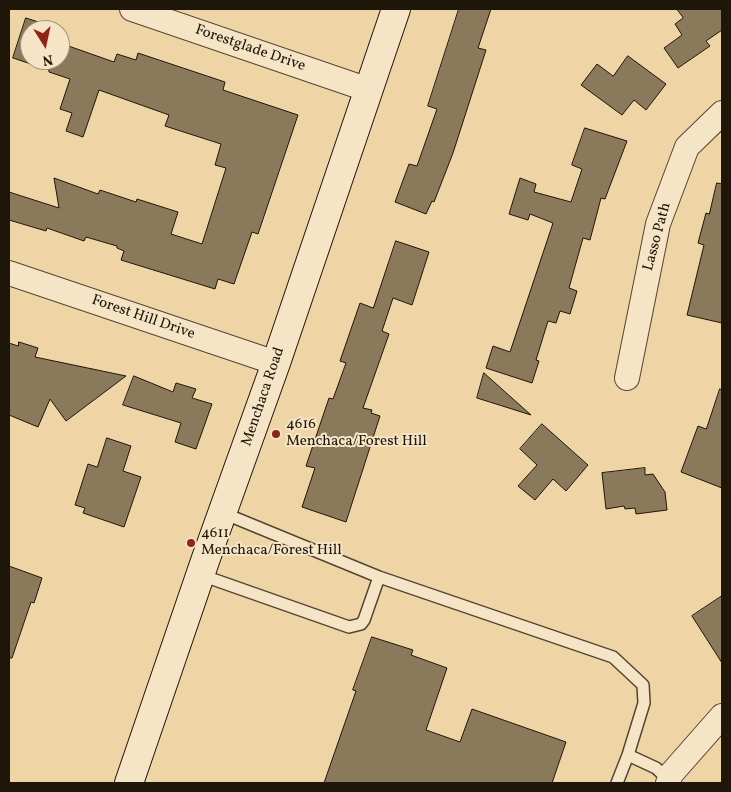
<!DOCTYPE html>
<html>
<head>
<meta charset="utf-8">
<style>
	body { margin:0 }
	#map { position:relative; width:731px; height:792px; overflow:hidden; background:#efd5a6; font-family:Vollkorn,serif }
	canvas { display:block }
	.frame { position:absolute; inset:0; border:10px solid #1f160a; pointer-events:none }
	.north { position:absolute; left:20px; top:20px; width:50px; height:50px; box-sizing:border-box; background:#f5e4c5; border:1px solid #9f927a; border-radius:50%; rotate:170deg; font-size:14px; font-weight:700; line-height:20px; text-align:center; color:#1f160a }
	.north::after { content:''; display:block; margin:auto; width:18px; height:22px; background:#8f2418; clip-path:polygon(50% 0,100% 100%,50% 72%,0 100%) }
</style>
</head>
<body>
<div id="map">
<canvas width="731" height="792"></canvas>
<div class="frame"></div>
<div class="north">N</div>
</div>
<script>
const ctx = document.querySelector('canvas').getContext('2d');
ctx.lineJoin = 'round';
function fill(path, color) { ctx.fillStyle = color; ctx.fill(path, 'evenodd'); }
function strokePath(path, color, width, dash) { ctx.strokeStyle = color; ctx.lineWidth = width; ctx.lineCap = dash ? 'butt' : 'round'; ctx.setLineDash(dash || []); ctx.stroke(path); }
function write(font, color, halo, rows, align = 'center') {
  ctx.font = font + ' Vollkorn,serif'; ctx.lineWidth = 4; ctx.setLineDash([]); ctx.textBaseline = 'middle'; ctx.strokeStyle = halo; ctx.fillStyle = color; for (const [text, x, y, turn = 0] of rows) {
    ctx.save(); ctx.translate(x, y); ctx.rotate((+turn || 0) * Math.PI / 180); ctx.textAlign = isNaN(turn) ? turn : align; if (halo) ctx.strokeText(text, 0, 0); ctx.fillText(text, 0, 0); ctx.restore();
  }
}
const building = new Path2D(`
	M 459,9 L 491,9 L 478,48 L 486,50 L 453,153 L 434,202 L 432,201 L 426,214 L 395,202 L 409,164 L 417,166 L 437,109 L 428,106 Z
	M 677,9 L 722,9 L 722,30 L 706,41 L 710,46 L 678,68 L 664,48 L 682,35 L 675,24 L 683,18 Z
	M 26,18 L 51,26 L 50,30 L 30,30 L 30,60 L 60,60 L 60,43 L 114,62 L 117,54 L 136,60 L 138,53 L 225,82 L 223,90 L 298,115 L 258,234 L 252,232 L 234,284 L 218,279 L 215,289 L 121,260 L 124,251 L 117,248 L 117,246 L 86,237 L 84,241 L 47,228 L 46,231 L 9,220 L 9,192 L 59,208 L 54,178 L 98,194 L 100,190 L 136,202 L 137,199 L 178,212 L 171,234 L 202,244 L 226,168 L 215,165 L 221,144 L 165,126 L 169,115 L 99,90 L 83,137 L 66,131 L 72,113 L 60,109 L 70,79 L 49,72 L 49,70 L 13,58 Z
	M 628,56 L 666,84 L 646,110 L 634,100 L 622,115 L 581,85 L 597,64 L 613,76 Z
	M 585,128 L 627,141 L 605,199 L 601,198 L 590,240 L 583,238 L 569,288 L 577,291 L 570,314 L 560,311 L 556,323 L 548,321 L 536,360 L 539,361 L 532,383 L 486,368 L 493,346 L 510,352 L 553,223 L 530,214 L 528,220 L 509,214 L 520,178 L 536,184 L 534,192 L 571,202 L 582,169 L 572,165 Z
	M 717,183 L 722,184 L 722,323 L 687,315 L 704,245 L 698,243 L 706,213 L 709,214 Z
	M 396,241 L 429,252 L 412,305 L 393,298 L 382,331 L 389,334 L 363,408 L 372,410 L 371,413 L 380,416 L 346,522 L 302,507 L 315,468 L 306,466 L 329,398 L 333,399 L 346,363 L 340,361 L 360,303 L 373,308 Z
	M 19,342 L 38,348 L 35,357 L 126,376 L 66,421 L 50,399 L 38,427 L 9,415 L 9,343 L 18,346 Z
	M 484,373 L 531,415 L 477,398 Z
	M 134,376 L 173,392 L 176,383 L 196,389 L 192,398 L 212,404 L 196,449 L 175,442 L 181,423 L 123,405 Z
	M 720,389 L 722,390 L 722,488 L 681,472 L 698,426 L 706,429 Z
	M 542,424 L 588,465 L 566,491 L 553,479 L 535,500 L 518,486 L 537,465 L 520,449 Z
	M 107,438 L 131,446 L 123,471 L 141,477 L 124,527 L 83,513 L 85,508 L 75,505 L 88,464 L 97,467 Z
	M 645,468 L 645,475 L 653,474 L 665,492 L 667,510 L 636,514 L 635,508 L 625,509 L 624,506 L 606,509 L 602,473 Z
	M 9,566 L 42,578 L 34,603 L 31,602 L 12,658 L 9,658 Z
	M 722,596 L 722,663 L 692,616 Z
	M 372,637 L 413,650 L 411,655 L 447,668 L 426,730 L 460,742 L 472,709 L 566,742 L 552,783 L 324,783 L 356,691 L 353,690 Z`);
fill(building, '#8b795b');
strokePath(building, '#1f160a', 1);
const lane = new Path2D(`
	M 223,513 L 379,577 L 613,657 L 643,685 L 644,703 L 628,755 L 617,783
	M 201,575 L 349,627 L 361,624 L 364,620 L 379,577
	M 628,755 L 656,768 L 669,780`);
const street = new Path2D(`
	M 132,9 L 369,90
	M 9,273 L 276,363
	M 627,378 L 658,224 L 687,147 L 722,113
	M 668,783 L 671,774 L 722,716`);
const secondary = new Path2D(`
	M 129,783 L 205,561 L 276,363 L 396,9`);
strokePath(lane, '#534631', 14);
strokePath(street, '#534631', 26);
strokePath(secondary, '#1f160a', 30);
strokePath(lane, '#f5e4c5', 11);
strokePath(street, '#f5e4c5', 24);
strokePath(secondary, '#f5e4c5', 28);
for (const [x, y, r, color] of [
	[276,434,5,"#8f2418"],
	[191,543,5,"#8f2418"]
]) { const dot = new Path2D(); dot.arc(x, y, r, 0, 2 * Math.PI); ctx.fillStyle = color; ctx.fill(dot); strokePath(dot, '#f5e4c5', 2); }
write('15px', '#1f160a', '#f5e4c5', [
	["Forestglade Drive",250,49,19],
	["Lasso Path",658,237,-75],
	["Forest Hill Drive",143,318,19],
	["Menchaca Road",264,397,-71]
]);
write('15px', '#1f160a', '#f5e4c5', [
	["4616",286,425],
	["Menchaca/Forest Hill",286,442],
	["4611",201,534],
	["Menchaca/Forest Hill",201,551]
], 'left');
</script>
</body>
</html>
